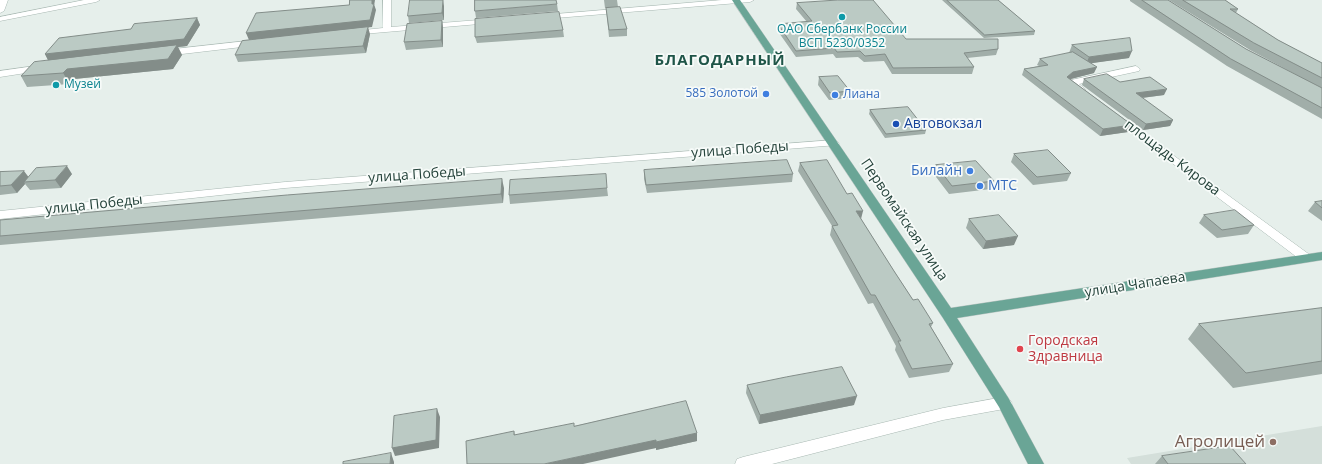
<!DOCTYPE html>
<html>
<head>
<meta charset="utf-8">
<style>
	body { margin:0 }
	canvas { display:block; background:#e6efeb }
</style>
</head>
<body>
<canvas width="1322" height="464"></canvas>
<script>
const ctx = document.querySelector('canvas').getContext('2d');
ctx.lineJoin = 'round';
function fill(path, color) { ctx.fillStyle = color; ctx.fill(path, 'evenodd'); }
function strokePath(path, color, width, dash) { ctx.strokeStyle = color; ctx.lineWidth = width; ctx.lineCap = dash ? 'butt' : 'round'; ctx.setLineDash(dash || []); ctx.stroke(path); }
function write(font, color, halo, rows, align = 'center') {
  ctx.font = font + ' "Open Sans",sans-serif'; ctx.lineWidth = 3.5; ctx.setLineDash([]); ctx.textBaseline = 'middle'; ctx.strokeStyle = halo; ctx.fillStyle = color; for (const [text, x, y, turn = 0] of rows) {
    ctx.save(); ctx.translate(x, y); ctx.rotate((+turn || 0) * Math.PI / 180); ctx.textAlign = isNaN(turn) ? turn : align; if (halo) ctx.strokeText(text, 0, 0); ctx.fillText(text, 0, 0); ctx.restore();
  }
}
fill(new Path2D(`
	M 1322,426 L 1322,464 L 1131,464 L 1127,458 Z`), '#d4dfda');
const minor = new Path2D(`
	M 0,0 L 8,0 L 4,11 L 0,13 Z
	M 84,0 L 100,0 L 96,2 L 0,21 L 0,17 Z
	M 383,0 L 391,0 L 391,27 L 491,19 L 495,21 L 491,23 L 351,35 L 351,31 L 354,31 L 383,28 Z
	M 722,0 L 754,0 L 750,2 L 544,19 L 540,17 L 544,15 Z
	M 256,40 L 260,43 L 259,45 L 165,56 L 161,53 L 165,50 Z
	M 42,65 L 45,66 L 45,70 L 0,77 L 0,71 Z
	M 1136,66 L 1140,69 L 1139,71 L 1079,84 L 1086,90 L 1081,93 L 1066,83 L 1071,80 Z
	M 1118,115 L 1310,255 L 1312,258 L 1310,261 L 1302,261 L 1115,120 L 1113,118 Z
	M 834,140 L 839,143 L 838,145 L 285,188 L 0,219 L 0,211 L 285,182 Z
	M 1004,397 L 1009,399 L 1012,403 L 1009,407 L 1004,409 L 943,420 L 772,464 L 735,464 L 737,459 L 743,457 L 943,408 Z`);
const major = new Path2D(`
	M 732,0 L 740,0 L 951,308 L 1322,252 L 1322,260 L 957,318 L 1009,399 L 1044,464 L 1028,464 L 999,407 L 943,318 Z`);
strokePath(minor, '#a8b8b2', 1);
strokePath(major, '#c2cac8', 1);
fill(minor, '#fff');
fill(major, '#6aa596');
fill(new Path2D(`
	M 604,0 L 617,0 L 618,7 L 605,8 Z
	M 942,0 L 998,0 L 1035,31 L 1034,35 L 984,38 Z
	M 1130,0 L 1168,0 L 1246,49 L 1295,74 L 1250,50 L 1169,0 L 1225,0 L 1238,9 L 1236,13 L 1278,40 L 1322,63 L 1322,119 L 1227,66 L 1130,1 Z
	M 797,3 L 906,39 L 998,49 L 996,55 L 967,58 L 974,67 L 972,74 L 892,74 L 884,61 L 864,62 L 858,57 L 836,58 L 833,54 L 796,57 L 777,30 L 778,24 L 807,22 L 796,9 Z
	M 557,4 L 558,11 L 476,18 L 475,11 Z
	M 444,6 L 444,20 L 409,23 L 408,16 Z
	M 606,8 L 627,29 L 627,36 L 609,37 Z
	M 197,18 L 200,25 L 187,46 L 178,47 L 182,55 L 173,69 L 74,79 L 70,84 L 27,87 L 21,76 L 48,60 L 45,54 L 131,29 Z
	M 442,21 L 443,28 L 443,47 L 406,50 L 404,42 Z
	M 563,30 L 564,37 L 477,43 L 475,37 Z
	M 370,34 L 366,53 L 238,62 L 235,55 Z
	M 1072,45 L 1129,58 L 1091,63 L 1094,73 L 1070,79 L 1132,125 L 1128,132 L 1100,136 L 1022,75 L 1024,69 L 1039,66 L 1037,65 L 1040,59 L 1069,53 Z
	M 819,77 L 850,91 L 848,98 L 829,100 L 818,85 Z
	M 1084,79 L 1120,82 L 1164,95 L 1142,98 L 1173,120 L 1170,126 L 1143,130 L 1082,85 Z
	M 870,110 L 926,130 L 925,134 L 885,138 L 869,114 Z
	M 1014,154 L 1071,173 L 1067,181 L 1033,185 L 1011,162 Z
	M 800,163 L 861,219 L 894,271 L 913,300 L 933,323 L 931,327 L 953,364 L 949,372 L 909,378 L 895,350 L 896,346 L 873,303 L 868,304 L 830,235 L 832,226 L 798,171 Z
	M 936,165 L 994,181 L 991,189 L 949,194 L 933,173 Z
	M 644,170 L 793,174 L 792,182 L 647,193 L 644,179 Z
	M 0,172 L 28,177 L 72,174 L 61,188 L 30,190 L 25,184 L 17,193 L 0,195 Z
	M 504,188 L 503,203 L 0,245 L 0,220 Z
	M 607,188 L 608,196 L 510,204 L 509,195 Z
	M 1322,201 L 1322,221 L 1308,211 L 1315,202 Z
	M 1204,215 L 1254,225 L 1248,234 L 1217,238 L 1199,223 Z
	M 969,219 L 1014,245 L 983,249 L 966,228 Z
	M 1322,308 L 1322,374 L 1233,388 L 1188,339 L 1199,324 Z
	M 747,385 L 854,405 L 759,424 L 746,393 Z
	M 574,426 L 697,433 L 697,441 L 656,450 L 656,448 L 467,464 L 514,431 L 515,435 Z
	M 1162,456 L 1246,464 L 1155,464 Z`), '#a1aea9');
fill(new Path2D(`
	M 372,0 L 375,0 L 374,6 L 374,4 L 376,10 L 372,27 L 249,40 L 246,33 L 372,4 Z
	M 443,0 L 444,6 L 444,20 L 442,13 Z
	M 197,18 L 200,25 L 187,46 L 178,47 L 182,55 L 173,69 L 74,79 L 70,84 L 63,73 L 49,62 L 45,54 Z
	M 442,21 L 443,28 L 443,47 L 441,40 Z
	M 368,27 L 370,34 L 366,53 L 363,46 Z
	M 1132,51 L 1129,58 L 1086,64 L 1089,57 Z
	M 1097,67 L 1094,73 L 1071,79 L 1064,83 L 1067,77 L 1073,72 Z
	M 1167,89 L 1164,95 L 1133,99 L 1136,93 Z
	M 1173,120 L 1170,126 L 1143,130 L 1146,124 Z
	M 1132,125 L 1128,132 L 1100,136 L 1103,129 Z
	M 67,166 L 72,174 L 61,188 L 55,180 Z
	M 24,171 L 30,179 L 24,182 L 25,184 L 17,193 L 11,185 Z
	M 502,179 L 504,188 L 503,203 L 501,194 Z
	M 856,211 L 863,211 L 861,219 Z
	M 1018,236 L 1014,245 L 983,249 L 986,241 Z
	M 857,396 L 854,405 L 759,424 L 760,415 Z
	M 437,409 L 440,417 L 439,448 L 395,456 L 392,448 Z
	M 697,433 L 697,441 L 656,450 L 656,442 Z
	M 656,440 L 656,448 L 583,464 L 544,464 Z
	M 391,453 L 394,462 L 394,464 L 390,464 Z`), '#838d89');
const building = new Path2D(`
	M 350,0 L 372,0 L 372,4 L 374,4 L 370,20 L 246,33 L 256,13 L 349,5 Z
	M 410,0 L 443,0 L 442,13 L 408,16 Z
	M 475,0 L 556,0 L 557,4 L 475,11 Z
	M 838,0 L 873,0 L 906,39 L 998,39 L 998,49 L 964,53 L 974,67 L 893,68 L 885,54 L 865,56 L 860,51 L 837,52 L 834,48 L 796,51 L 778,24 L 812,21 L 797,3 Z
	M 947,0 L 998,0 L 1035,31 L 985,35 Z
	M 1142,0 L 1168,0 L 1246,49 L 1322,88 L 1322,108 L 1231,59 Z
	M 1183,0 L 1225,0 L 1238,9 L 1230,9 L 1278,40 L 1322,63 L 1322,78 L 1254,43 Z
	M 620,7 L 627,29 L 609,30 L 606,8 Z
	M 559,12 L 563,30 L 475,37 L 475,19 Z
	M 197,18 L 184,39 L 45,54 L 59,38 L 131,29 L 134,24 Z
	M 442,21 L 441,40 L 404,42 L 407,24 Z
	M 368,27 L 363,46 L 235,55 L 242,41 Z
	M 1130,38 L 1132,51 L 1089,57 L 1072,45 Z
	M 177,45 L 168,59 L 67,69 L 63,73 L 21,76 L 34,62 Z
	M 1073,52 L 1097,67 L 1073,72 L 1067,77 L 1132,125 L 1103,129 L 1024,69 L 1048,65 L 1040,59 Z
	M 1107,74 L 1120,82 L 1150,77 L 1167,89 L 1136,93 L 1173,120 L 1146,124 L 1084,79 Z
	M 838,76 L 850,91 L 830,93 L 819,77 Z
	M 908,107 L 926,130 L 886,134 L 870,110 Z
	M 1048,150 L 1071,173 L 1037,177 L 1014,154 Z
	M 787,160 L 793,174 L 646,185 L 644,170 Z
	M 827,160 L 847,194 L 852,193 L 863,211 L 856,211 L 894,271 L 913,300 L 918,299 L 933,323 L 929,324 L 953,364 L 912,369 L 898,341 L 901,341 L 875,295 L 871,295 L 832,226 L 838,225 L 800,163 Z
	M 976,161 L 994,181 L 952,186 L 936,165 Z
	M 67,166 L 55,180 L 24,182 L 36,168 Z
	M 24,171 L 11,185 L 0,186 L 0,172 Z
	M 606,174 L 607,188 L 509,195 L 510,180 Z
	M 502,179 L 501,194 L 0,236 L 0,220 L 287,195 Z
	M 1322,201 L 1322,208 L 1315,202 Z
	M 1235,210 L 1254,225 L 1222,230 L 1204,215 Z
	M 999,215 L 1018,236 L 986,241 L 969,219 Z
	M 1322,308 L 1322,361 L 1246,373 L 1199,324 Z
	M 842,367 L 857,396 L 760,415 L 747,385 L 786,377 Z
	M 686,401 L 697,433 L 656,442 L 656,440 L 544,464 L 467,464 L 466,441 L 514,431 L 514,435 L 574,423 L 574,426 Z
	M 437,409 L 436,440 L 392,448 L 394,416 Z
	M 1230,446 L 1246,464 L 1168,464 L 1162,456 Z
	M 391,453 L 390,464 L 343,464 L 343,462 Z`);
fill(building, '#bbcac4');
strokePath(building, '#838d89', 1);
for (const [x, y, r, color] of [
	[842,17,4,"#0f9aa8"],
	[56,85,4,"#0f9aa8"],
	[766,94,4,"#3f7fe0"],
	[835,95,4,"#3f7fe0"],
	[896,124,4,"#1a4fb4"],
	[970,171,4,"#3f7fe0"],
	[980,186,4,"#3f7fe0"],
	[1020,349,4,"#e0444e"],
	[1273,442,4,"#8d6e63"]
]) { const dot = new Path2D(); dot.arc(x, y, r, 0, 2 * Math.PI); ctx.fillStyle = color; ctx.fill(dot); strokePath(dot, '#f7fbf9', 1.5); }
write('12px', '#0d838f', '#f7fbf9', [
	["ОАО Сбербанк России",842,30],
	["ВСП 5230/0352",842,44],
	["Музей",64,85,"left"]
]);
write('12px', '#366cbe', '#f7fbf9', [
	["585 Золотой",758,94],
	["Лиана",843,95,"left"]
], 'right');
write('14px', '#164399', '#f7fbf9', [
	["Автовокзал",904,124]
], 'left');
write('14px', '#24423a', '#f7fbf9', [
	["улица Победы",740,150,-4],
	["площадь Кирова",1172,158,37],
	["улица Победы",417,175,-4],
	["улица Победы",94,205,-6],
	["Первомайская улица",904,220,56],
	["улица Чапаева",1135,285,-9]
]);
write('14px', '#366cbe', '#f7fbf9', [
	["Билайн",962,171],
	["МТС",988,186,"left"]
], 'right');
write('14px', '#be3a42', '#f7fbf9', [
	["Городская",1028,341],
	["Здравница",1028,357]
], 'left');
ctx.letterSpacing = '1px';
write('bold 15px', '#1f5548', '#f7fbf9', [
	["БЛАГОДАРНЫЙ",720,61]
]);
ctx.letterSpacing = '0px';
write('17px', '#785e54', '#f7fbf9', [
	["Агролицей",1265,442]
], 'right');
</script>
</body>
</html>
